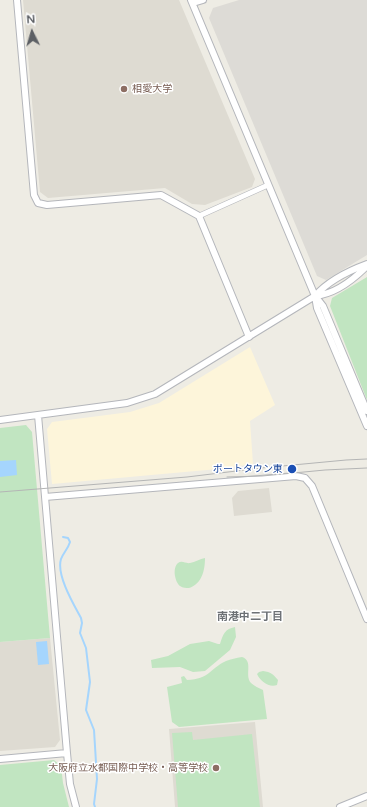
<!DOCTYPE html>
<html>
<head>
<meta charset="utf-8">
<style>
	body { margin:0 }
	#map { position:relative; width:367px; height:807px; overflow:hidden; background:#eeece4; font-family:"Varela Round",sans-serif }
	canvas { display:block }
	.north { position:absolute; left:12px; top:12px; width:40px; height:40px; -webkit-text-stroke:3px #fff; paint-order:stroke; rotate:355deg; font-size:11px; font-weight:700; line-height:16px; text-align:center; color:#5c5f64 }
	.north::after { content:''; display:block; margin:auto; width:14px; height:18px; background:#5c5f64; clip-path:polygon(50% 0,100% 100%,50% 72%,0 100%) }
</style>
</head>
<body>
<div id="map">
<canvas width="367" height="807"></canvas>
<div class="north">N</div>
</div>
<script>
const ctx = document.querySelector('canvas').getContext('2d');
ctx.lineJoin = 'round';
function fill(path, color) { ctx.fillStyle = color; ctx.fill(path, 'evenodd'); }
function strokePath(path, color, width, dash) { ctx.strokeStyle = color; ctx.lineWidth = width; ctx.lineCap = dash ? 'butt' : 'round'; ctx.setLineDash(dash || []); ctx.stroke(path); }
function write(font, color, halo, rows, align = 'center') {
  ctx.font = font + ' "Varela Round","Noto Sans JP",sans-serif'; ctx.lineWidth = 3; ctx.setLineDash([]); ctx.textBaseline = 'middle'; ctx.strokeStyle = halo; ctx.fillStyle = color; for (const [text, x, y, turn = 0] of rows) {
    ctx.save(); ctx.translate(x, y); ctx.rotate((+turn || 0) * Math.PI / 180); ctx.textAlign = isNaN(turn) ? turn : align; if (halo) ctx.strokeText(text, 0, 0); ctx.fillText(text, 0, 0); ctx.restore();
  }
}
fill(new Path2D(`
	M 250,347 L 275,405 L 250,421 L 253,464 L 218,469 L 52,484 L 47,429 L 52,422 L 130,412 L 159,403 Z`), '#fdf5da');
fill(new Path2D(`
	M 239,0 L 367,0 L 367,255 L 326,280 L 317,276 L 209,18 L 213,8 Z`), '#dddbd6');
fill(new Path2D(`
	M 23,0 L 179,0 L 255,179 L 252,187 L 205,205 L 192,204 L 165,188 L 48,198 L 40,192 Z
	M 269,488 L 272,512 L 234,516 L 232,498 L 238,491 Z
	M 50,638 L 60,740 L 55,747 L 0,751 L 0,642 Z
	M 255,722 L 263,807 L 175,807 L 169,729 Z`), '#dedbd2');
fill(new Path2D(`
	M 367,277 L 367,400 L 330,306 L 332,298 Z
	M 26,425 L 32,432 L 50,638 L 0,642 L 0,428 Z
	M 205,558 C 205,570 202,584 189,588 C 186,588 183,588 180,586 C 175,582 172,568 178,563 C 182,560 186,564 190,563 C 195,562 200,559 205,558 Z
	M 235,627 L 236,637 L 230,650 L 205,671 L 193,672 L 180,667 L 152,668 L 151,660 L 168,656 L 190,644 L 209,641 L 218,644 L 220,644 C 223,634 225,629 235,627 Z
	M 242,657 C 254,661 244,675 251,683 C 254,686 259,688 263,690 L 267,719 L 179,727 L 172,722 L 167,687 L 182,683 L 181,677 L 184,676 L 187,680 C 210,679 209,669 226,661 C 231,659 236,658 242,657 Z
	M 263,671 C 271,672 273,674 278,680 L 277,685 C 269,688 260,681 257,674 L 259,672 Z
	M 192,732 L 193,740 L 252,734 L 260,807 L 178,807 L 172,733 Z
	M 54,760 L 61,766 L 63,783 L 69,807 L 0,807 L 0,765 Z`), '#c1e5c1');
fill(new Path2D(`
	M 16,460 L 17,475 L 0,477 L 0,461 Z
	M 47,641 L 49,664 L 38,665 L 36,642 Z`), '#a5d5fd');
strokePath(new Path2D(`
	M 63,537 L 68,538 L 70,542 C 68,549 63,553 61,559 C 56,575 74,605 81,618 L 82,623 L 80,633 L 86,648 L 90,682 L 86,710 L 94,730 L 97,779 L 94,804 L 95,807`), '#a5d5fd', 2);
const minor = new Path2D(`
	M 199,216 L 268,185`);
const tertiary = new Path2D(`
	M 17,0 L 34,195 L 38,203 L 47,205 L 161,195 L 199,216 L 249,337
	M 191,0 L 315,296 L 317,308 L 367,426
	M 193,3 L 203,0
	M 315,296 C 335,294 353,280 367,266
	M 316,297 L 323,306 L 367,411
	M 38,415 L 67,753 L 70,784 L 76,807
	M 0,420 L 127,403 L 155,394 L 315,296 C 328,281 348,271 367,264
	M 45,497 L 296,476 L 305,478 L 312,486 L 367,619
	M 0,759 L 67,753
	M 340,807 L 367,796`);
strokePath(minor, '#b4b6bb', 6);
strokePath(tertiary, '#b4b6bb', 8);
strokePath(minor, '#fff', 5);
strokePath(tertiary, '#fff', 6);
strokePath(new Path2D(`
	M 227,477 L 262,476 L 325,470 L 367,468
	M 0,492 L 187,477 L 261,468 L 346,460 L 367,459`), '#b4b5b5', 1);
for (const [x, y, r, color] of [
	[124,89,4,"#8d6e63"],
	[292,469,5,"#1a4fb4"],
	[216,768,4,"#8d6e63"]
]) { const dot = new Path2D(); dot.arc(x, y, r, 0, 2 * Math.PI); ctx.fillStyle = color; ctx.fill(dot); strokePath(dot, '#fff', 1.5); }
write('10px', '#785e54', '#fff', [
	["相愛大学",132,89],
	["大阪府立水都国際中学校・高等学校",208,768,"right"]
], 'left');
write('10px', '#164399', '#fff', [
	["ポートタウン東",283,469]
], 'right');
write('bold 11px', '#6d7176', '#fff', [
	["南港中二丁目",250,617]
]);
</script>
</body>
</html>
